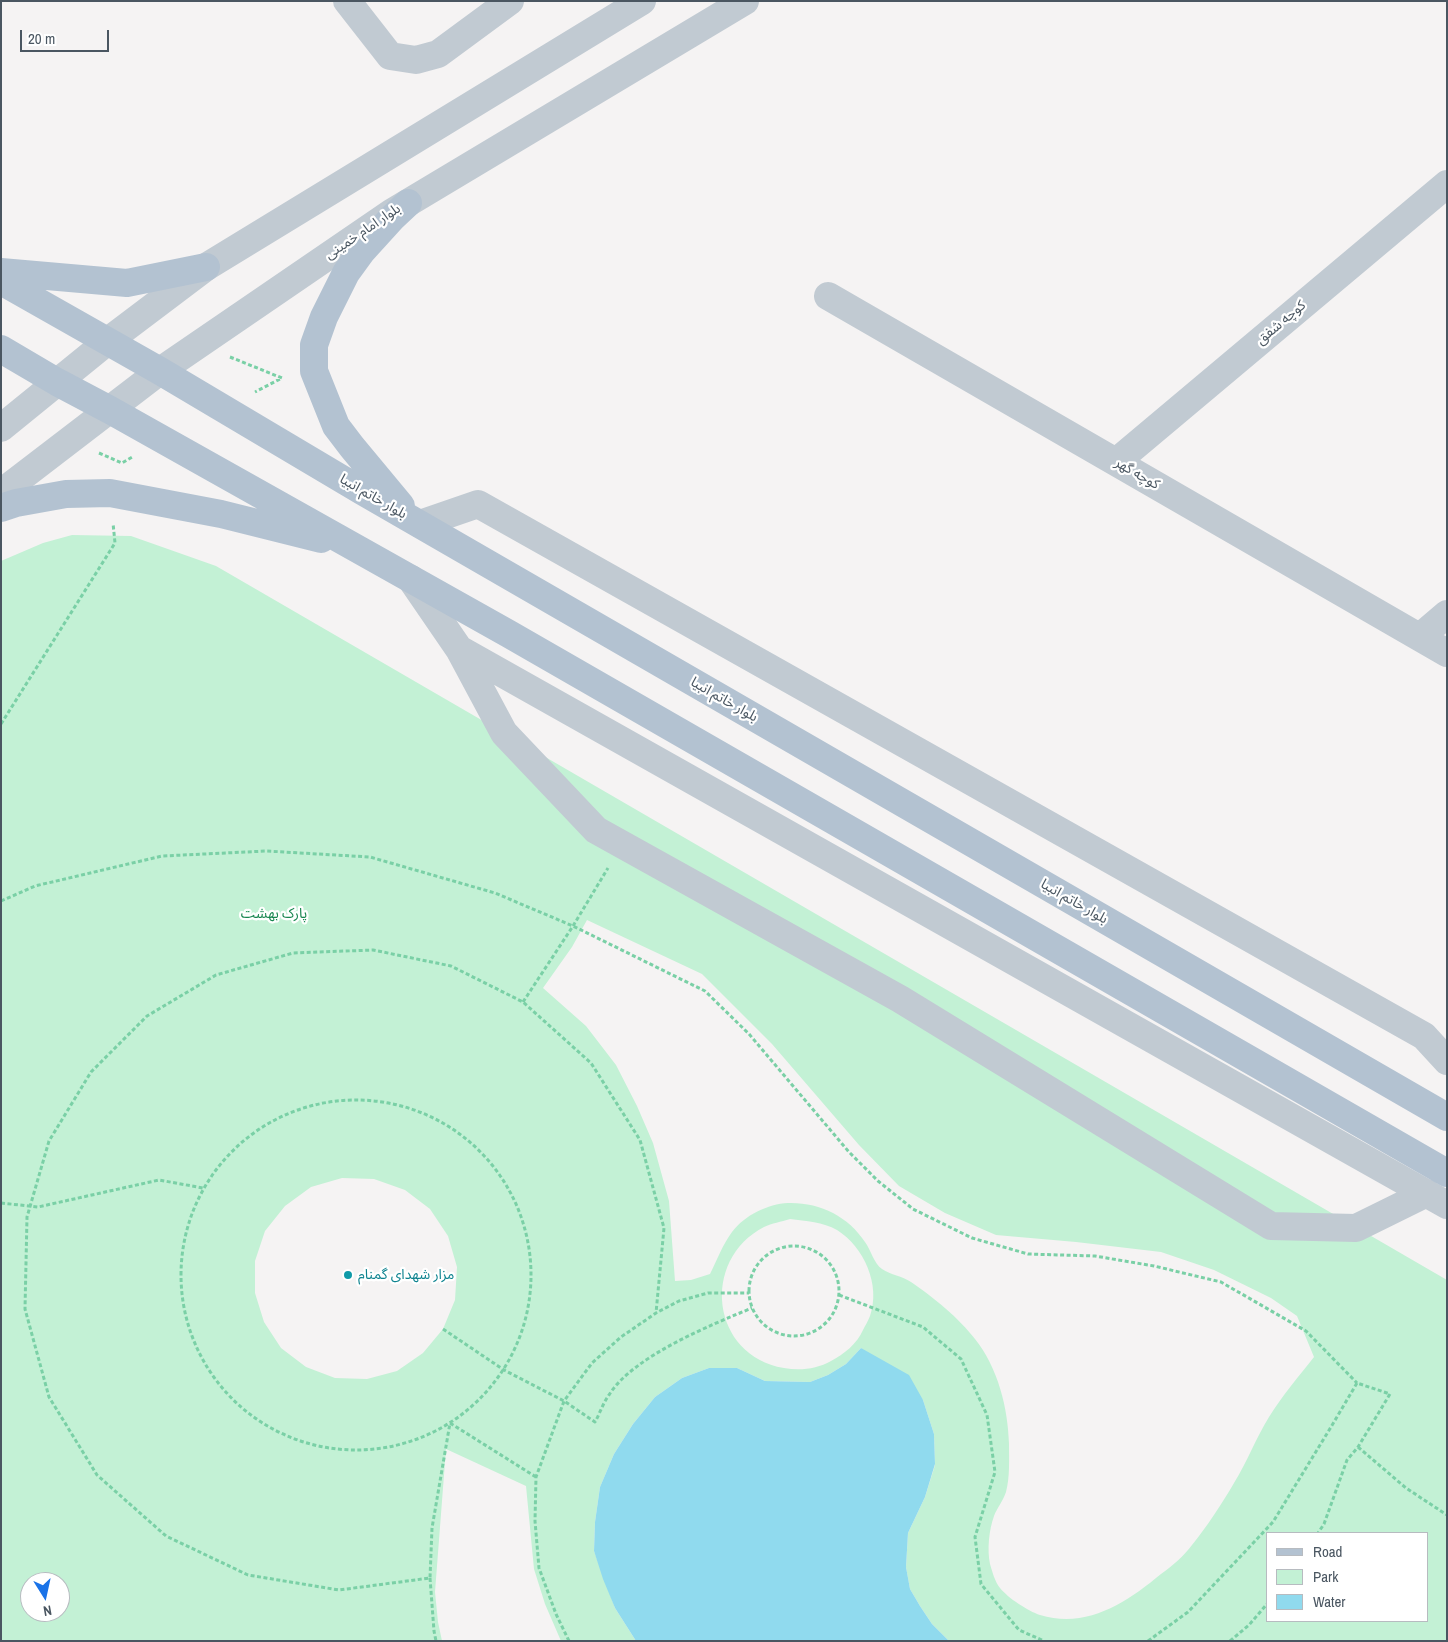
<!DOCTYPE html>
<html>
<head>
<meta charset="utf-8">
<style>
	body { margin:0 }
	#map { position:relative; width:1448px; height:1642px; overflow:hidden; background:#f5f3f3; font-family:"Archivo Narrow",sans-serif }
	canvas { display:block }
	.frame { position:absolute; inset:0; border:2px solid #4a5661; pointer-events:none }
	.legend { position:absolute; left:1266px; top:1532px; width:162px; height:90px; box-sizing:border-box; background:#fff; border:1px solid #b7bbc0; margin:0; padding:6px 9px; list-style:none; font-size:15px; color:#4a5661 }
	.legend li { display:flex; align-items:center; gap:10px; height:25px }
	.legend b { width:25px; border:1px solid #b7bbc0 }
	.north { position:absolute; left:20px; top:1572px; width:50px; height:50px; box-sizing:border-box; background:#fff; border:1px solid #b7bbc0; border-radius:50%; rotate:170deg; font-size:14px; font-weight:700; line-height:20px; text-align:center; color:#4a5661 }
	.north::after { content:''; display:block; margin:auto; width:18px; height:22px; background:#1a73e8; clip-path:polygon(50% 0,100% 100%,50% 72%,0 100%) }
	.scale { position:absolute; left:20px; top:30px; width:89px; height:22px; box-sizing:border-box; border:2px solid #4a5661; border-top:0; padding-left:6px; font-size:15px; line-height:18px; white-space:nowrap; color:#4a5661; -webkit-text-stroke:4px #fff; paint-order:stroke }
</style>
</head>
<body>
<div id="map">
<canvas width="1448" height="1642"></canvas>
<div class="frame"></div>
<ul class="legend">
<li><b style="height:6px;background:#b3c2d1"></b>Road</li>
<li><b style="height:14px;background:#c3f1d5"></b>Park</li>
<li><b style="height:14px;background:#90daee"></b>Water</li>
</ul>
<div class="north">N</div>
<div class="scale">20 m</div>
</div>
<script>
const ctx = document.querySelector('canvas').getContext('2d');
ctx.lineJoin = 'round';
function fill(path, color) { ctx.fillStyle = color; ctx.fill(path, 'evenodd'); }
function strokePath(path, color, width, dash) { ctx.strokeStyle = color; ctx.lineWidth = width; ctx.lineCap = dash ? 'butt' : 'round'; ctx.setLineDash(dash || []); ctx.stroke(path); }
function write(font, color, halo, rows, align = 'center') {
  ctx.font = font + ' "Archivo Narrow","Noto Sans Arabic",sans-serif'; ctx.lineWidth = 4.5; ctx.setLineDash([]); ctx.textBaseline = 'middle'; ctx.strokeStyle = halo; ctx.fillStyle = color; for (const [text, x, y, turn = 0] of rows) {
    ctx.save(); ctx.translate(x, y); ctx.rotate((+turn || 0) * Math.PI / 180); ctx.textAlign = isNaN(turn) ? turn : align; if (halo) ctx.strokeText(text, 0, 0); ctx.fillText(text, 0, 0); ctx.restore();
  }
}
fill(new Path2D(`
	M 72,535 L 131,536 L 216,566 L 1447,1280 L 1447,1641 L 949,1641 L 932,1624 L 920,1606 L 910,1589 L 906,1567 L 908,1533 L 925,1497 L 935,1465 L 934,1434 L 923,1400 L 861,1348 L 846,1364 L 828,1375 L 810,1382 L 765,1381 L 737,1368 L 709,1368 L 682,1378 L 655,1397 L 633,1424 L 614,1454 L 600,1487 L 595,1522 L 594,1551 L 615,1608 L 636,1641 L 561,1641 L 545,1604 L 534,1569 L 526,1486 L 446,1449 L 435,1592 L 438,1622 L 442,1641 L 1,1641 L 1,561 L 43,543 ZM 587,920 L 702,974 L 772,1044 L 859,1145 L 899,1186 L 945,1213 L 996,1235 L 1076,1242 L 1161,1252 L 1214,1270 L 1271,1298 L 1297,1316 L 1314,1357 C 1299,1376 1282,1396 1269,1417 C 1256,1438 1247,1462 1234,1483 C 1223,1502 1206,1528 1192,1545 C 1184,1556 1172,1566 1161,1574 C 1126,1603 1087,1629 1040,1615 C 1028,1611 1008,1598 1000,1588 C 995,1582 992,1571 990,1564 C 987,1549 989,1530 994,1516 C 997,1508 1003,1501 1006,1492 C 1010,1477 1009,1460 1009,1444 C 1008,1408 998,1368 975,1339 C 960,1319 932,1296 911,1282 C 902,1276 891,1275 882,1269 C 874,1264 871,1250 865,1242 C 848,1216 819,1202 788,1203 C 768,1204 745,1215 732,1232 C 723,1244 717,1260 710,1274 L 691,1280 L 675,1281 L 669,1201 L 653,1143 L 637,1106 L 616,1065 L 586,1026 L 543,988 L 572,947 ZM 342,1178 L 374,1179 L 405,1190 L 430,1209 L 448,1236 L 457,1267 L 455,1300 L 443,1329 L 423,1353 L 397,1371 L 367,1379 L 335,1378 L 306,1367 L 281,1348 L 264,1322 L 255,1293 L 255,1261 L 265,1231 L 285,1206 L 311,1187 ZM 790,1219 C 806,1221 823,1222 837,1230 C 864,1247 881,1285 870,1316 C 868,1321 865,1326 863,1330 C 857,1344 844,1354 831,1361 C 817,1369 800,1371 784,1368 C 711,1356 700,1260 764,1227 C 772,1223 781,1222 790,1219 ZM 1267,1533 L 1427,1533 L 1427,1621 L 1267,1621 ZM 30,1582 L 60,1582 L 60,1612 L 30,1612 Z`), '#c3f1d5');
fill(new Path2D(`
	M 861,1348 L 909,1375 L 923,1400 L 934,1434 L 935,1464 L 925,1497 L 908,1533 L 906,1567 L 910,1589 L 920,1606 L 932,1624 L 949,1641 L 636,1641 L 615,1608 L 603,1579 L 594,1551 L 595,1522 L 600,1487 L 614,1454 L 633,1424 L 655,1397 L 682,1378 L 709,1368 L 737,1368 L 765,1381 L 810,1382 L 828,1375 L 846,1364 Z`), '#90daee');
strokePath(new Path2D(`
	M 230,357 L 282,378 L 255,392
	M 99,453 L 122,463 L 134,456
	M 1,724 L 115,543 L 113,523
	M 1,901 L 35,886 L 162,856 L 267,851 L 370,857 L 495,893 L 573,926 L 705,991 L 749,1034 L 849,1152 L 878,1181 L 913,1209 L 972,1238 L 1028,1254 L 1095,1256 L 1154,1266 L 1221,1282 L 1306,1331 L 1357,1383
	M 523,1002 L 573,926 L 608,868
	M181 1275a175 175 0 1 1 350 0a175 175 0 1 1-350 0Z
	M 1,1203 L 38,1207 L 159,1180 L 203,1188
	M749 1291a45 45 0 1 1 90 0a45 45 0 1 1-90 0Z
	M 839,1295 L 923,1327 L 961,1359 L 987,1415 L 995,1472 L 975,1537 L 981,1584 L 1019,1630 L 1044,1641
	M 443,1329 L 504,1370 L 564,1401 L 595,1422 C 600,1413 603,1403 609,1395 C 633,1356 711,1325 752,1308
	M 1358,1447 L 1406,1488 L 1447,1515
	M 536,1477 L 450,1423 L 432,1528 L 430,1578 L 339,1590 L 248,1575 L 166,1536 L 97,1475 L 49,1397 L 25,1309 L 27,1217 L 49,1141 L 91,1072 L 147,1016 L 216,975 L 293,953 L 373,950 L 451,966 L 523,1002 L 591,1063 L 640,1140 L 664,1228 L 656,1313
	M 430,1578 L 434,1631 L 436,1641
	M 569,1641 L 556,1614 L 539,1568 L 535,1521 L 536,1477 L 564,1401 L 592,1363 L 621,1337 L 656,1313 L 679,1301 L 708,1293 L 749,1293
	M 1148,1641 L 1188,1612 L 1273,1522 L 1331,1427 L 1357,1383 L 1390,1394 L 1358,1447 L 1347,1460 L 1324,1524 L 1318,1533
	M 1230,1641 L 1249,1625 L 1267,1604`), '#7ad0a6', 3, [4, 2.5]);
strokePath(new Path2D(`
	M 347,1 L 390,56 L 416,60 L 438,54 L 510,1
	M 828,296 L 1447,653
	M 1,428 L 108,341 L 206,267 L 642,1
	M 1116,462 L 1447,184
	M 1,493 L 160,371 L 391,213 L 745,1
	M 420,524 L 478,504 L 1424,1036 L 1447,1061
	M 411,579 L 459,649 L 1447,1205
	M 1420,637 L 1447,614
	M 459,649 L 504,733 L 596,830 L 900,999 L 1271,1226 L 1356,1228 L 1427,1193`), '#c1cad2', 28);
strokePath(new Path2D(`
	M 1,272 L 127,283 L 206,267
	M 1,281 L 160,371 L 362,491 L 1447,1117
	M 1,349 L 57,382 L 110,410 L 509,634 L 1447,1173
	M 401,506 L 352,447 L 336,426 L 314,371 L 314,345 L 324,317 L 346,273 L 362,251 L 392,218 L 408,203
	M 1,508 L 16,503 L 66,494 L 110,493 L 221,514 L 321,539`), '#b3c2d1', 28);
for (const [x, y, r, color] of [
	[348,1275,5,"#0f9aa8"]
]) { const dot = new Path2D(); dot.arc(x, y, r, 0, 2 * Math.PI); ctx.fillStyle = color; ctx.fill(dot); strokePath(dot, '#fff', 2); }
write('14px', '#4a5661', '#fff', [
	["بلوار امام خمینی",363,232,-34],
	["کوچه شفق",1281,323,-40],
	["کوچه گهر",1137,474,30],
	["بلوار خاتم انبیا",373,497,30],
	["بلوار خاتم انبیا",724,700,30],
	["بلوار خاتم انبیا",1074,902,30]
]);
write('14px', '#17864f', '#fff', [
	["پارک بهشت",274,914]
]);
write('14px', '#0d838f', '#fff', [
	["مزار شهدای گمنام",358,1275]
], 'left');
</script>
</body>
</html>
